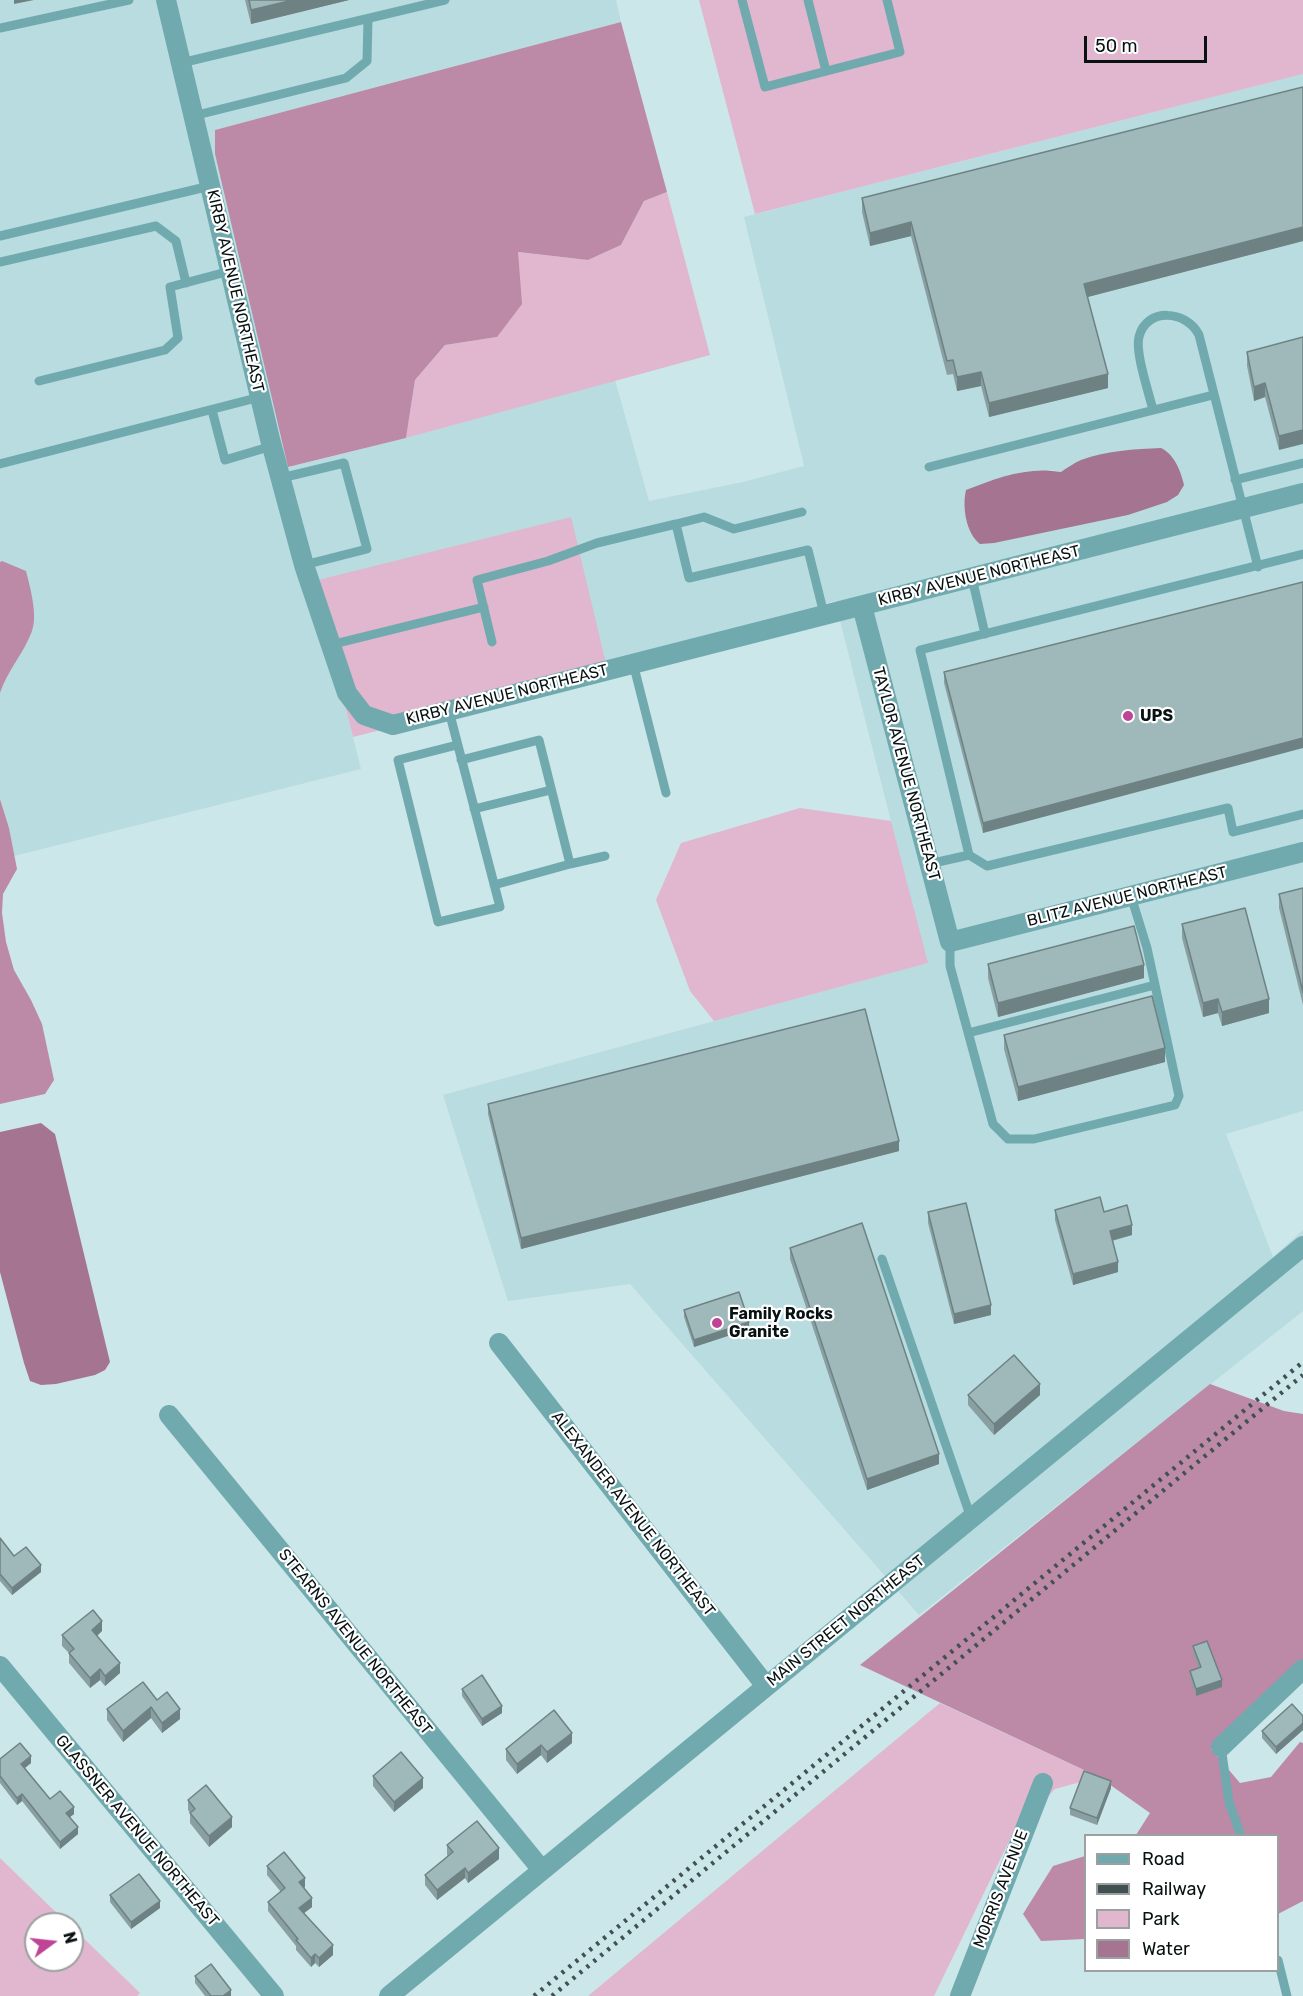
<!DOCTYPE html>
<html>
<head>
<meta charset="utf-8">
<style>
	body { margin:0 }
	#map { position:relative; width:1303px; height:1996px; overflow:hidden; background:#cce7e9; font-family:Rubik,sans-serif }
	canvas { display:block }
	.legend { position:absolute; left:1084px; top:1834px; width:195px; height:138px; box-sizing:border-box; background:#fff; border:2px solid #9ca0a0; margin:0; padding:8px 10px; list-style:none; font-size:18px; color:#081212 }
	.legend li { display:flex; align-items:center; gap:12px; height:30px }
	.legend b { width:30px; border:2px solid #9ca0a0 }
	.north { position:absolute; left:24px; top:1912px; width:60px; height:60px; box-sizing:border-box; background:#fff; border:2px solid #9ca0a0; border-radius:50%; rotate:75deg; font-size:16px; font-weight:700; line-height:24px; text-align:center; color:#081212 }
	.north::after { content:''; display:block; margin:auto; width:21px; height:27px; background:#bf4495; clip-path:polygon(50% 0,100% 100%,50% 72%,0 100%) }
	.scale { position:absolute; left:1084px; top:36px; width:123px; height:27px; box-sizing:border-box; border:3px solid #081212; border-top:0; padding-left:8px; font-size:18px; line-height:21px; white-space:nowrap; color:#081212; -webkit-text-stroke:4px #fff; paint-order:stroke }
</style>
</head>
<body>
<div id="map">
<canvas width="1303" height="1996"></canvas>
<ul class="legend">
<li><b style="height:8px;background:#70aaae"></b>Road</li>
<li><b style="height:8px;background:#415051"></b>Railway</li>
<li><b style="height:16px;background:#e0b7ce"></b>Park</li>
<li><b style="height:16px;background:#a57490"></b>Water</li>
</ul>
<div class="north">N</div>
<div class="scale">50 m</div>
</div>
<script>
const ctx = document.querySelector('canvas').getContext('2d');
ctx.lineJoin = 'round';
function fill(path, color) { ctx.fillStyle = color; ctx.fill(path, 'evenodd'); }
function strokePath(path, color, width, dash) { ctx.strokeStyle = color; ctx.lineWidth = width; ctx.lineCap = dash ? 'butt' : 'round'; ctx.setLineDash(dash || []); ctx.stroke(path); }
function write(font, color, halo, rows, align = 'center') {
  ctx.font = font + ' Rubik,sans-serif'; ctx.lineWidth = 4.5; ctx.setLineDash([]); ctx.textBaseline = 'middle'; ctx.strokeStyle = halo; ctx.fillStyle = color; for (const [text, x, y, turn = 0] of rows) {
    ctx.save(); ctx.translate(x, y); ctx.rotate((+turn || 0) * Math.PI / 180); ctx.textAlign = isNaN(turn) ? turn : align; if (halo) ctx.strokeText(text, 0, 0); ctx.fillText(text, 0, 0); ctx.restore();
  }
}
fill(new Path2D(`
	M 0,0 L 616,0 L 621,22 L 215,130 L 215,154 L 289,467 L 406,438 L 615,380 L 649,501 L 743,482 L 804,466 L 744,217 L 1303,74 L 1303,1111 L 1226,1134 L 1273,1257 L 1303,1230 L 1303,1311 L 919,1615 L 630,1284 L 508,1301 L 443,1095 L 927,963 L 835,601 L 608,672 L 314,582 L 361,769 L 14,856 L 9,828 L 0,799 L 0,693 L 4,681 L 33,628 L 2,561 L 0,562 ZM 1047,469 L 1061,472 L 1128,515 L 1043,532 Z`), '#b8dcdf');
fill(new Path2D(`
	M 699,0 L 1303,0 L 1303,74 L 755,214 Z
	M 667,192 L 710,355 L 406,438 L 415,380 L 445,345 L 497,337 L 517,252 L 588,260 L 621,245 L 644,201 Z
	M 571,517 L 608,672 L 353,737 L 314,581 Z
	M 800,808 L 891,821 L 928,963 L 714,1021 L 690,991 L 656,900 L 681,843 Z
	M 940,1703 L 1099,1777 L 1055,1789 L 1013,1833 L 934,1996 L 588,1996 Z
	M 0,1858 L 68,1924 L 36,1924 L 36,1960 L 72,1960 L 72,1927 L 140,1993 L 137,1996 L 0,1996 Z`), '#e0b7ce');
fill(new Path2D(`
	M 621,22 L 667,192 L 644,201 L 621,245 L 588,260 L 518,252 L 522,304 L 497,337 L 445,345 L 415,380 L 406,438 L 288,467 L 215,154 L 215,130 Z
	M 2,561 L 26,571 C 30,587 38,615 32,631 C 24,653 7,671 0,693 L 0,562 Z
	M 0,799 L 9,828 L 17,869 L 3,894 L 2,913 L 6,942 L 14,970 L 31,1000 L 42,1024 L 54,1080 L 45,1094 L 0,1104 Z
	M 1210,1384 L 1284,1411 L 1303,1414 L 1303,1662 L 1263,1703 L 1211,1749 L 1240,1783 L 1271,1777 L 1300,1742 L 1303,1743 L 1303,1901 L 1278,1914 L 1278,1836 L 1136,1835 L 1150,1813 L 1099,1777 L 860,1665 Z
	M 1085,1856 L 1085,1939 L 1041,1941 L 1023,1914 L 1053,1866 Z`), '#bc89a6');
fill(new Path2D(`
	M 1161,448 C 1174,454 1181,471 1184,485 L 1178,495 L 1167,502 L 1128,515 L 994,543 L 980,544 C 966,533 962,507 966,490 C 996,478 1029,466 1061,472 C 1067,468 1074,463 1081,460 C 1104,451 1136,449 1161,448 Z
	M 41,1123 L 55,1134 L 110,1362 L 105,1370 L 95,1375 L 56,1384 L 41,1385 L 30,1381 L 24,1363 L 0,1272 L 0,1132 Z`), '#a57490');
strokePath(new Path2D(`
	M 742,0 L 765,87 L 900,52 L 887,0
	M 808,0 L 826,71
	M 0,28 L 129,0
	M 181,63 L 445,0
	M 193,116 L 346,78 L 367,61 L 368,19
	M 0,236 L 210,186
	M 0,262 L 156,226 L 176,241 L 186,283
	M 39,381 L 165,350 L 178,338 L 170,287 L 230,271
	M 212,410 L 225,460 L 272,446
	M 1153,410 C 1149,393 1135,353 1139,337 C 1146,307 1187,310 1199,335 L 1258,567
	M 0,464 L 260,397
	M 929,467 L 1213,395
	M 281,478 L 344,463 L 367,549 L 304,565
	M 1235,480 L 1303,463
	M 802,512 L 734,529 L 704,517 L 676,524 L 689,578 L 808,550 L 824,614
	M 972,578 L 985,634
	M 492,642 L 477,580 L 548,561 L 597,543 L 676,524
	M 330,645 L 484,607
	M 633,663 L 666,793
	M 449,711 L 500,907 L 438,922 L 398,760 L 457,745
	M 461,760 L 539,740 L 570,864 L 494,885
	M 474,809 L 551,790
	M 969,855 L 920,650 L 1303,554
	M 570,864 L 605,856
	M 929,864 L 969,855 L 987,866 L 1228,808 L 1233,832 L 1303,814
	M 950,942 L 950,966 L 993,1124 L 1008,1139 L 1034,1139 L 1175,1105 L 1179,1096 L 1147,948 L 1131,896
	M 968,1033 L 1155,985
	M 882,1259 L 971,1518
	M 1221,1747 L 1229,1802 L 1241,1836
	M 1278,1960 L 1287,1996`), '#70aaae', 9);
strokePath(new Path2D(`
	M 166,0 L 270,439 L 304,565 L 347,693 L 364,715 L 393,725 L 1303,493
	M 862,606 L 950,942 L 1303,852
	M 499,1343 L 766,1686
	M 169,1415 L 542,1870
	M 0,1666 L 274,1996
	M 1221,1747 L 1303,1669
	M 389,1996 L 1303,1246
	M 960,1996 L 1043,1783`), '#70aaae', 20);
strokePath(new Path2D(`
	M 534,1996 L 1303,1362
	M 552,1996 L 1303,1375`), '#415051', 4.5, [3, 6]);
fill(new Path2D(`
	M 245,0 L 349,0 L 251,24 Z
	M 1303,87 L 1303,241 L 1087,297 L 1108,388 L 989,417 L 981,386 L 957,391 L 953,374 L 947,375 L 911,236 L 870,246 L 862,212 L 862,198 Z
	M 1303,337 L 1279,450 L 1265,397 L 1254,401 L 1247,366 L 1247,352 Z
	M 1303,582 L 983,833 L 944,683 L 944,672 Z
	M 1303,888 L 1303,1005 L 1279,908 L 1279,894 Z
	M 1182,924 L 1269,1013 L 1222,1026 L 1218,1013 L 1203,1017 L 1182,938 Z
	M 988,964 L 1144,978 L 998,1017 L 988,978 Z
	M 1004,1035 L 1165,1062 L 1018,1101 L 1004,1049 Z
	M 488,1104 L 899,1151 L 521,1249 L 488,1114 Z
	M 1055,1210 L 1104,1212 L 1132,1235 L 1112,1241 L 1118,1272 L 1073,1285 L 1055,1220 Z
	M 928,1212 L 991,1315 L 954,1324 L 928,1223 Z
	M 790,1248 L 939,1464 L 867,1490 L 790,1259 Z
	M 684,1310 L 749,1329 L 694,1347 L 684,1317 Z
	M 968,1395 L 1040,1395 L 994,1435 L 968,1405 Z
	M 0,1538 L 14,1556 L 41,1572 L 12,1595 L 0,1581 Z
	M 102,1631 L 97,1636 L 120,1673 L 105,1686 L 100,1680 L 90,1688 L 69,1663 L 69,1653 L 62,1646 L 62,1635 Z
	M 1193,1646 L 1222,1687 L 1196,1696 L 1190,1678 L 1190,1671 L 1199,1668 L 1193,1653 Z
	M 462,1689 L 502,1713 L 482,1726 L 462,1696 Z
	M 157,1700 L 180,1719 L 162,1733 L 151,1718 L 123,1742 L 107,1720 L 107,1709 Z
	M 554,1710 L 572,1743 L 547,1763 L 541,1755 L 517,1774 L 506,1760 L 506,1749 Z
	M 1303,1716 L 1303,1730 L 1276,1754 L 1262,1738 L 1262,1731 Z
	M 0,1759 L 31,1763 L 25,1768 L 50,1799 L 74,1814 L 70,1817 L 78,1834 L 60,1849 L 22,1801 L 17,1805 L 0,1783 Z
	M 373,1776 L 423,1788 L 394,1812 L 373,1786 Z
	M 1111,1788 L 1097,1825 L 1070,1815 L 1070,1808 Z
	M 188,1800 L 232,1827 L 209,1847 L 190,1823 L 190,1813 L 188,1810 Z
	M 447,1845 L 499,1859 L 468,1883 L 465,1878 L 437,1900 L 425,1885 L 425,1875 L 448,1856 L 447,1855 Z
	M 267,1866 L 305,1887 L 304,1888 L 312,1907 L 304,1913 L 333,1955 L 319,1967 L 315,1963 L 311,1967 L 296,1950 L 296,1946 L 268,1911 L 268,1902 L 281,1892 L 267,1875 Z
	M 110,1895 L 160,1908 L 131,1929 L 110,1902 Z
	M 195,1976 L 231,1996 L 205,1996 L 195,1983 Z`), '#899fa1');
fill(new Path2D(`
	M 14,0 L 34,0 L 14,4 Z
	M 293,0 L 349,0 L 251,24 L 251,10 Z
	M 911,222 L 911,236 L 870,246 L 870,233 Z
	M 1303,227 L 1303,241 L 1084,298 L 1084,284 Z
	M 981,372 L 981,386 L 957,391 L 957,377 Z
	M 1108,374 L 1108,388 L 989,417 L 989,403 Z
	M 1265,383 L 1265,397 L 1254,401 L 1254,387 Z
	M 1303,430 L 1303,444 L 1279,450 L 1279,436 Z
	M 1303,738 L 1303,748 L 983,833 L 983,823 Z
	M 1144,965 L 1144,978 L 998,1017 L 998,1003 Z
	M 1218,999 L 1218,1013 L 1203,1017 L 1203,1003 Z
	M 1269,999 L 1269,1013 L 1222,1026 L 1222,1012 Z
	M 1165,1048 L 1165,1062 L 1018,1101 L 1018,1087 Z
	M 899,1141 L 899,1151 L 521,1249 L 521,1238 Z
	M 1132,1225 L 1132,1235 L 1110,1241 L 1110,1231 Z
	M 1118,1262 L 1118,1272 L 1073,1285 L 1073,1274 Z
	M 991,1305 L 991,1315 L 954,1324 L 954,1314 Z
	M 749,1322 L 749,1329 L 694,1347 L 694,1340 Z
	M 1040,1384 L 1040,1395 L 994,1435 L 994,1424 Z
	M 939,1454 L 939,1464 L 867,1490 L 867,1479 Z
	M 41,1565 L 41,1572 L 12,1595 L 12,1588 Z
	M 102,1621 L 102,1631 L 92,1640 L 92,1630 Z
	M 120,1663 L 120,1673 L 105,1686 L 105,1676 Z
	M 100,1669 L 100,1680 L 90,1688 L 90,1678 Z
	M 1222,1680 L 1222,1687 L 1196,1696 L 1196,1689 Z
	M 502,1706 L 502,1713 L 482,1726 L 482,1719 Z
	M 151,1707 L 151,1718 L 123,1742 L 123,1731 Z
	M 180,1709 L 180,1719 L 162,1733 L 162,1723 Z
	M 1303,1723 L 1303,1730 L 1276,1754 L 1276,1747 Z
	M 572,1733 L 572,1743 L 547,1763 L 547,1752 Z
	M 541,1745 L 541,1755 L 517,1774 L 517,1764 Z
	M 31,1756 L 31,1763 L 21,1771 L 21,1764 Z
	M 423,1778 L 423,1788 L 394,1812 L 394,1802 Z
	M 1111,1781 L 1111,1788 L 1097,1825 L 1097,1818 Z
	M 22,1794 L 22,1801 L 17,1805 L 17,1798 Z
	M 74,1807 L 74,1814 L 66,1820 L 66,1813 Z
	M 232,1817 L 232,1827 L 209,1847 L 209,1836 Z
	M 78,1827 L 78,1834 L 60,1849 L 60,1842 Z
	M 499,1848 L 499,1859 L 468,1883 L 468,1873 Z
	M 465,1868 L 465,1878 L 437,1900 L 437,1890 Z
	M 305,1878 L 305,1887 L 299,1892 L 299,1882 Z
	M 312,1898 L 312,1907 L 299,1917 L 299,1908 Z
	M 160,1901 L 160,1908 L 131,1929 L 131,1922 Z
	M 333,1945 L 333,1955 L 319,1967 L 319,1958 Z
	M 315,1954 L 315,1963 L 311,1967 L 311,1958 Z
	M 231,1990 L 231,1996 L 223,1996 Z`), '#6f8283');
const building = new Path2D(`
	M 249,0 L 293,0 L 251,10 Z
	M 1303,87 L 1303,227 L 1084,284 L 1108,374 L 989,403 L 981,372 L 957,377 L 953,360 L 947,361 L 911,222 L 870,233 L 862,198 Z
	M 1303,337 L 1303,430 L 1279,436 L 1265,383 L 1254,387 L 1247,352 Z
	M 1303,582 L 1303,738 L 983,823 L 944,672 Z
	M 1303,888 L 1303,992 L 1279,894 Z
	M 1245,908 L 1269,999 L 1222,1012 L 1218,999 L 1203,1003 L 1182,924 Z
	M 1134,926 L 1144,965 L 998,1003 L 988,964 Z
	M 1152,996 L 1165,1048 L 1018,1087 L 1004,1035 Z
	M 865,1009 L 899,1141 L 521,1238 L 488,1104 Z
	M 1100,1197 L 1104,1212 L 1127,1205 L 1132,1225 L 1110,1231 L 1118,1262 L 1073,1274 L 1055,1210 Z
	M 966,1203 L 991,1305 L 954,1314 L 928,1212 Z
	M 862,1223 L 939,1454 L 867,1479 L 790,1248 Z
	M 739,1292 L 749,1322 L 694,1340 L 684,1310 Z
	M 1014,1355 L 1040,1384 L 994,1424 L 968,1395 Z
	M 0,1538 L 14,1556 L 26,1547 L 41,1565 L 12,1588 L 0,1574 Z
	M 93,1610 L 102,1621 L 92,1630 L 120,1663 L 105,1676 L 100,1669 L 90,1678 L 69,1653 L 74,1649 L 62,1635 Z
	M 1207,1641 L 1222,1680 L 1196,1689 L 1190,1671 L 1201,1667 L 1193,1646 Z
	M 482,1675 L 502,1706 L 482,1719 L 462,1689 Z
	M 143,1682 L 157,1700 L 167,1692 L 180,1709 L 162,1723 L 151,1707 L 123,1731 L 107,1709 Z
	M 1292,1704 L 1303,1716 L 1303,1723 L 1276,1747 L 1262,1731 Z
	M 554,1710 L 572,1733 L 547,1752 L 541,1745 L 517,1764 L 506,1749 Z
	M 20,1743 L 31,1756 L 21,1764 L 50,1799 L 60,1791 L 74,1807 L 66,1813 L 78,1827 L 60,1842 L 22,1794 L 17,1798 L 0,1776 L 0,1759 Z
	M 401,1752 L 423,1778 L 394,1802 L 373,1776 Z
	M 1084,1771 L 1111,1781 L 1097,1818 L 1070,1808 Z
	M 206,1785 L 232,1817 L 209,1836 L 190,1813 L 195,1809 L 188,1800 Z
	M 477,1821 L 499,1848 L 468,1873 L 465,1868 L 437,1890 L 425,1875 L 453,1852 L 447,1845 Z
	M 284,1852 L 305,1878 L 299,1882 L 312,1898 L 299,1908 L 333,1945 L 319,1958 L 315,1954 L 311,1958 L 296,1940 L 298,1939 L 268,1902 L 285,1888 L 267,1866 Z
	M 139,1874 L 160,1901 L 131,1922 L 110,1895 Z
	M 211,1964 L 231,1990 L 223,1996 L 211,1996 L 195,1976 Z`);
fill(building, '#9fb9bb');
strokePath(building, '#6f8283', 1.5);
for (const [x, y, r, color] of [
	[1128,716,6,"#bf4495"],
	[717,1323,6,"#bf4495"]
]) { const dot = new Path2D(); dot.arc(x, y, r, 0, 2 * Math.PI); ctx.fillStyle = color; ctx.fill(dot); strokePath(dot, '#fff', 2); }
write('16px', '#081212', '#fff', [
	["KIRBY AVENUE NORTHEAST",235,291,77],
	["KIRBY AVENUE NORTHEAST",979,576,-14],
	["KIRBY AVENUE NORTHEAST",507,695,-14],
	["TAYLOR AVENUE NORTHEAST",906,774,75],
	["BLITZ AVENUE NORTHEAST",1127,897,-14],
	["ALEXANDER AVENUE NORTHEAST",633,1514,52],
	["MAIN STREET NORTHEAST",846,1621,-39],
	["STEARNS AVENUE NORTHEAST",355,1642,51],
	["GLASSNER AVENUE NORTHEAST",137,1831,50],
	["MORRIS AVENUE",1001,1889,-69]
]);
write('bold 16px', '#081212', '#fff', [
	["UPS",1140,716],
	["Family Rocks",729,1314],
	["Granite",729,1332]
], 'left');
</script>
</body>
</html>
